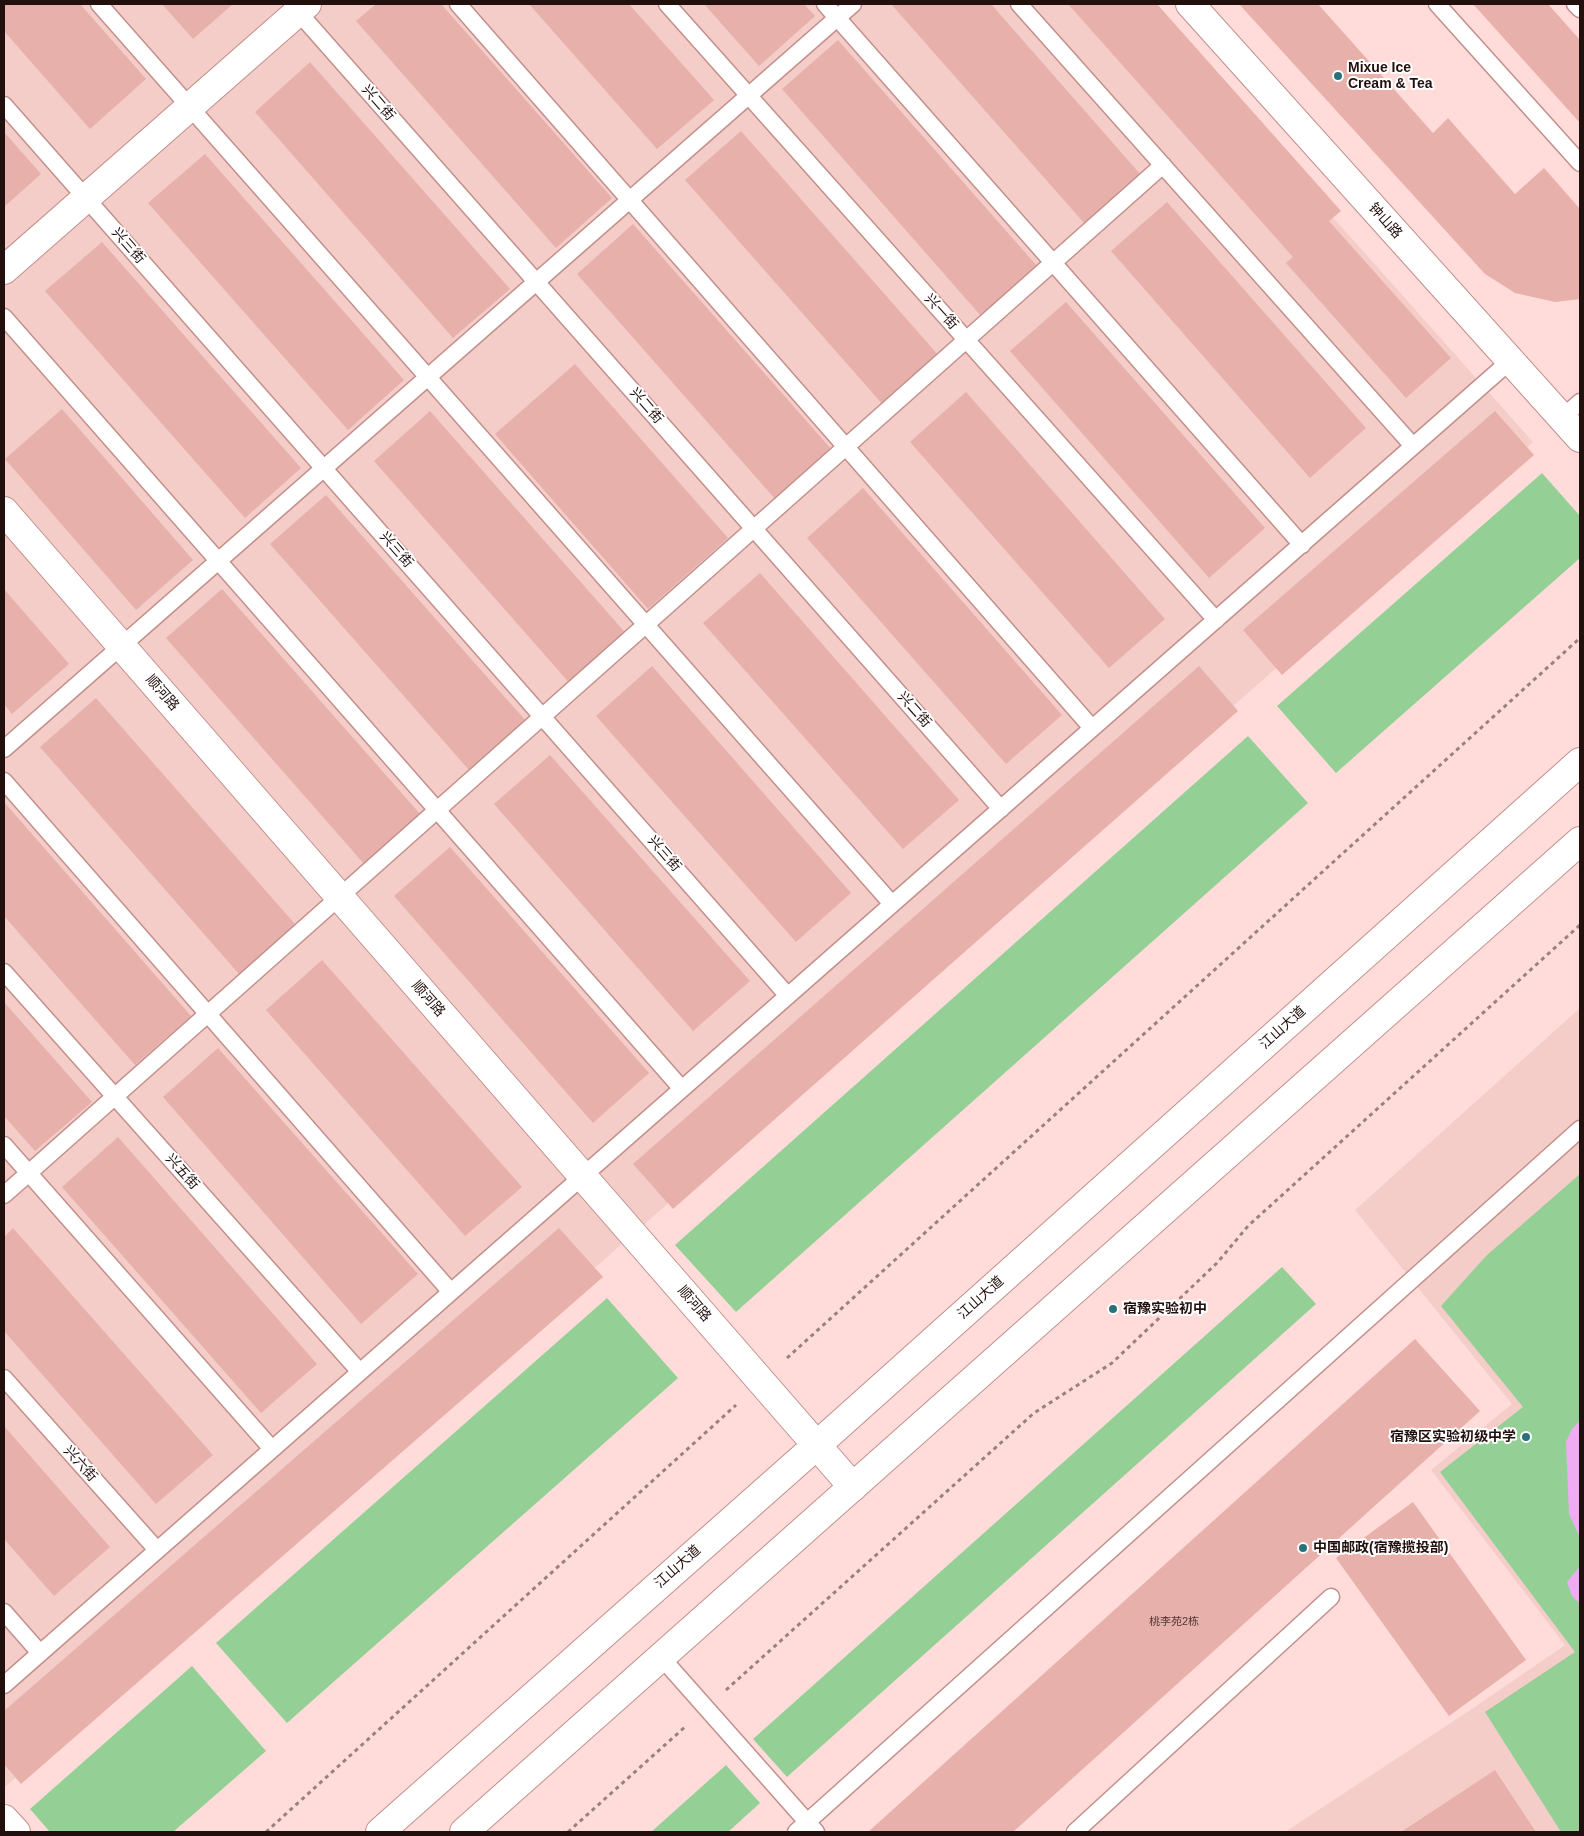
<!DOCTYPE html>
<html>
<head>
<meta charset="utf-8">
<style>
	body { margin:0 }
	#map { position:relative; width:1584px; height:1836px; overflow:hidden; background:#ffdcd9; font-family:Helvetica,sans-serif }
	canvas { display:block }
	.frame { position:absolute; inset:0; border:5px solid #22100e; pointer-events:none }
</style>
</head>
<body>
<div id="map">
<canvas width="1584" height="1836"></canvas>
<div class="frame"></div>
</div>
<script>
const ctx = document.querySelector('canvas').getContext('2d');
ctx.lineJoin = 'round';
function fill(path, color) { ctx.fillStyle = color; ctx.fill(path, 'evenodd'); }
function strokePath(path, color, width, dash) { ctx.strokeStyle = color; ctx.lineWidth = width; ctx.lineCap = dash ? 'butt' : 'round'; ctx.setLineDash(dash || []); ctx.stroke(path); }
function write(font, color, halo, rows, align = 'center') {
  ctx.font = font + ' Helvetica,"Noto Sans SC",sans-serif'; ctx.lineWidth = 4; ctx.setLineDash([]); ctx.textBaseline = 'middle'; ctx.strokeStyle = halo; ctx.fillStyle = color; for (const [text, x, y, turn = 0] of rows) {
    ctx.save(); ctx.translate(x, y); ctx.rotate((+turn || 0) * Math.PI / 180); ctx.textAlign = isNaN(turn) ? turn : align; if (halo) ctx.strokeText(text, 0, 0); ctx.fillText(text, 0, 0); ctx.restore();
  }
}
fill(new Path2D(`
	M 4,4 L 1143,4 L 1533,442 L 4,1788 Z
	M 1580,1008 L 1580,1832 L 1285,1832 L 1475,1707 L 1565,1645 L 1431,1470 L 1512,1404 L 1355,1210 Z`), '#f4cdc9');
fill(new Path2D(`
	M 1542,473 L 1580,516 L 1580,558 L 1336,773 L 1277,706 Z
	M 1248,736 L 1308,803 L 736,1312 L 675,1245 Z
	M 1580,1174 L 1580,1832 L 1561,1832 L 1485,1712 L 1575,1652 L 1440,1472 L 1523,1407 L 1441,1306 L 1487,1255 Z
	M 1282,1267 L 1316,1304 L 787,1777 L 753,1739 Z
	M 607,1298 L 678,1378 L 287,1723 L 216,1643 Z
	M 192,1666 L 266,1751 L 173,1832 L 50,1832 L 30,1809 Z
	M 726,1765 L 760,1803 L 728,1832 L 651,1832 Z`), '#94cf95');
fill(new Path2D(`
	M 1580,1420 L 1580,1538 L 1569,1514 L 1566,1442 L 1572,1429 Z
	M 1580,1566 L 1580,1604 L 1572,1596 L 1567,1582 Z`), '#efabf3');
fill(new Path2D(`
	M 4,4 L 80,4 L 146,79 L 90,129 L 4,31 Z
	M 162,4 L 233,4 L 193,39 Z
	M 376,4 L 441,4 L 612,198 L 556,248 L 356,21 Z
	M 529,4 L 629,4 L 714,100 L 657,149 Z
	M 704,4 L 804,4 L 815,16 L 759,66 Z
	M 891,4 L 991,4 L 1141,175 L 1085,224 Z
	M 1068,4 L 1157,4 L 1341,211 L 1329,221 L 1451,358 L 1406,398 L 1286,263 L 1293,257 Z
	M 1239,4 L 1318,4 L 1433,133 L 1448,118 L 1515,194 L 1544,168 L 1580,209 L 1580,299 L 1555,302 L 1515,293 L 1485,274 Z
	M 1473,4 L 1548,4 L 1580,40 L 1580,123 Z
	M 838,40 L 1037,266 L 981,316 L 782,89 Z
	M 310,62 L 510,289 L 453,338 L 255,112 Z
	M 741,131 L 940,357 L 885,407 L 685,180 Z
	M 4,132 L 41,174 L 4,207 Z
	M 205,154 L 404,380 L 348,430 L 148,203 Z
	M 1167,202 L 1366,428 L 1310,478 L 1111,251 Z
	M 633,224 L 832,450 L 776,500 L 577,274 Z
	M 102,242 L 301,468 L 245,518 L 45,291 Z
	M 1066,302 L 1265,528 L 1209,578 L 1010,351 Z
	M 575,364 L 728,538 L 648,609 L 495,434 Z
	M 966,392 L 1165,619 L 1109,668 L 910,442 Z
	M 62,409 L 193,560 L 136,610 L 5,459 Z
	M 430,411 L 630,638 L 573,687 L 374,461 Z
	M 1495,411 L 1534,455 L 1282,675 L 1243,630 Z
	M 863,488 L 1062,715 L 1006,764 L 807,538 Z
	M 326,495 L 526,721 L 469,770 L 270,544 Z
	M 760,573 L 959,800 L 903,849 L 703,623 Z
	M 4,589 L 69,664 L 12,714 L 4,704 Z
	M 222,589 L 421,815 L 365,865 L 166,638 Z
	M 652,666 L 851,893 L 796,942 L 596,716 Z
	M 1199,666 L 1238,711 L 673,1209 L 633,1164 Z
	M 96,698 L 295,924 L 239,974 L 40,747 Z
	M 550,755 L 750,981 L 693,1031 L 494,804 Z
	M 4,802 L 191,1016 L 135,1065 L 4,916 Z
	M 450,847 L 649,1073 L 593,1123 L 394,896 Z
	M 322,960 L 522,1187 L 465,1236 L 266,1010 Z
	M 4,1002 L 92,1102 L 35,1151 L 4,1116 Z
	M 218,1048 L 418,1274 L 361,1324 L 163,1097 Z
	M 118,1137 L 317,1364 L 261,1413 L 62,1187 Z
	M 13,1228 L 213,1455 L 156,1504 L 4,1331 L 4,1237 Z
	M 559,1228 L 603,1277 L 21,1784 L 4,1764 L 4,1711 Z
	M 1415,1339 L 1480,1411 L 1013,1832 L 868,1832 Z
	M 4,1426 L 110,1547 L 54,1596 L 4,1539 Z
	M 1413,1502 L 1526,1660 L 1449,1716 L 1336,1558 Z
	M 1495,1770 L 1536,1832 L 1401,1832 Z`), '#e7b0ab');
const service = new Path2D(`
	M 99,4 L 892,904
	M 458,4 L 1092,728
	M 667,4 L 1216,620
	M 825,4 L 1302,545
	M 1019,4 L 1413,446
	M 1437,4 L 1580,163
	M 1575,4 L 1580,9
	M 292,5 L 1001,809
	M 4,105 L 788,996
	M 4,317 L 682,1089
	M 1562,418 L 1580,402
	M 4,749 L 853,4
	M 4,781 L 451,1292
	M 4,972 L 360,1372
	M 4,1145 L 272,1449
	M 4,1195 L 1163,165
	M 4,1378 L 157,1550
	M 4,1612 L 40,1653
	M 661,1657 L 816,1832
	M 4,1685 L 1510,361
	M 796,1832 L 1580,1129
	M 1075,1832 L 1331,1597`);
const minor = new Path2D(`
	M 1190,4 L 1580,438
	M 4,270 L 307,4
	M 4,511 L 853,1487
	M 4,1819 L 16,1832`);
const secondary = new Path2D(`
	M 380,1832 L 817,1445 L 1580,762
	M 464,1832 L 1580,841`);
strokePath(service, '#c38f8a', 19);
strokePath(minor, '#c38f8a', 30);
strokePath(secondary, '#c38f8a', 30);
strokePath(new Path2D(`
	M 787,1358 L 1580,638
	M 726,1690 L 1034,1413 L 1112,1363 L 1217,1263 L 1248,1226 L 1580,925
	M 266,1832 L 736,1405
	M 568,1832 L 686,1726`), '#9b807e', 3, [4, 4]);
strokePath(service, '#fff', 16);
strokePath(minor, '#fff', 28);
strokePath(secondary, '#fff', 28);
for (const [x, y, r, color] of [
	[1338,76,5,"#287279"],
	[1113,1309,5,"#287279"],
	[1526,1437,5,"#287279"],
	[1303,1548,5,"#287279"]
]) { const dot = new Path2D(); dot.arc(x, y, r, 0, 2 * Math.PI); ctx.fillStyle = color; ctx.fill(dot); strokePath(dot, '#fff', 2); }
write('11px', '#533835', null, [
	["桃李苑2栋",1174,1622]
]);
write('bold 14px', '#22100e', '#fff', [
	["Mixue Ice",1348,68],
	["Cream & Tea",1348,84],
	["宿豫实验初中",1123,1309],
	["宿豫区实验初级中学",1516,1437,"right"],
	["中国邮政(宿豫揽投部)",1313,1548]
], 'left');
write('14px', '#22100e', '#fff', [
	["兴二街",378,103,49],
	["钟山路",1385,221,48],
	["兴三街",128,246,49],
	["兴一街",941,312,48],
	["兴二街",646,406,49],
	["兴三街",396,550,49],
	["顺河路",162,693,49],
	["兴二街",914,710,48],
	["兴三街",664,854,49],
	["顺河路",428,999,49],
	["江山大道",1283,1028,-42],
	["兴五街",182,1172,48],
	["江山大道",981,1298,-42],
	["顺河路",694,1304,49],
	["兴六街",80,1464,48],
	["江山大道",678,1567,-42]
]);
</script>
</body>
</html>
